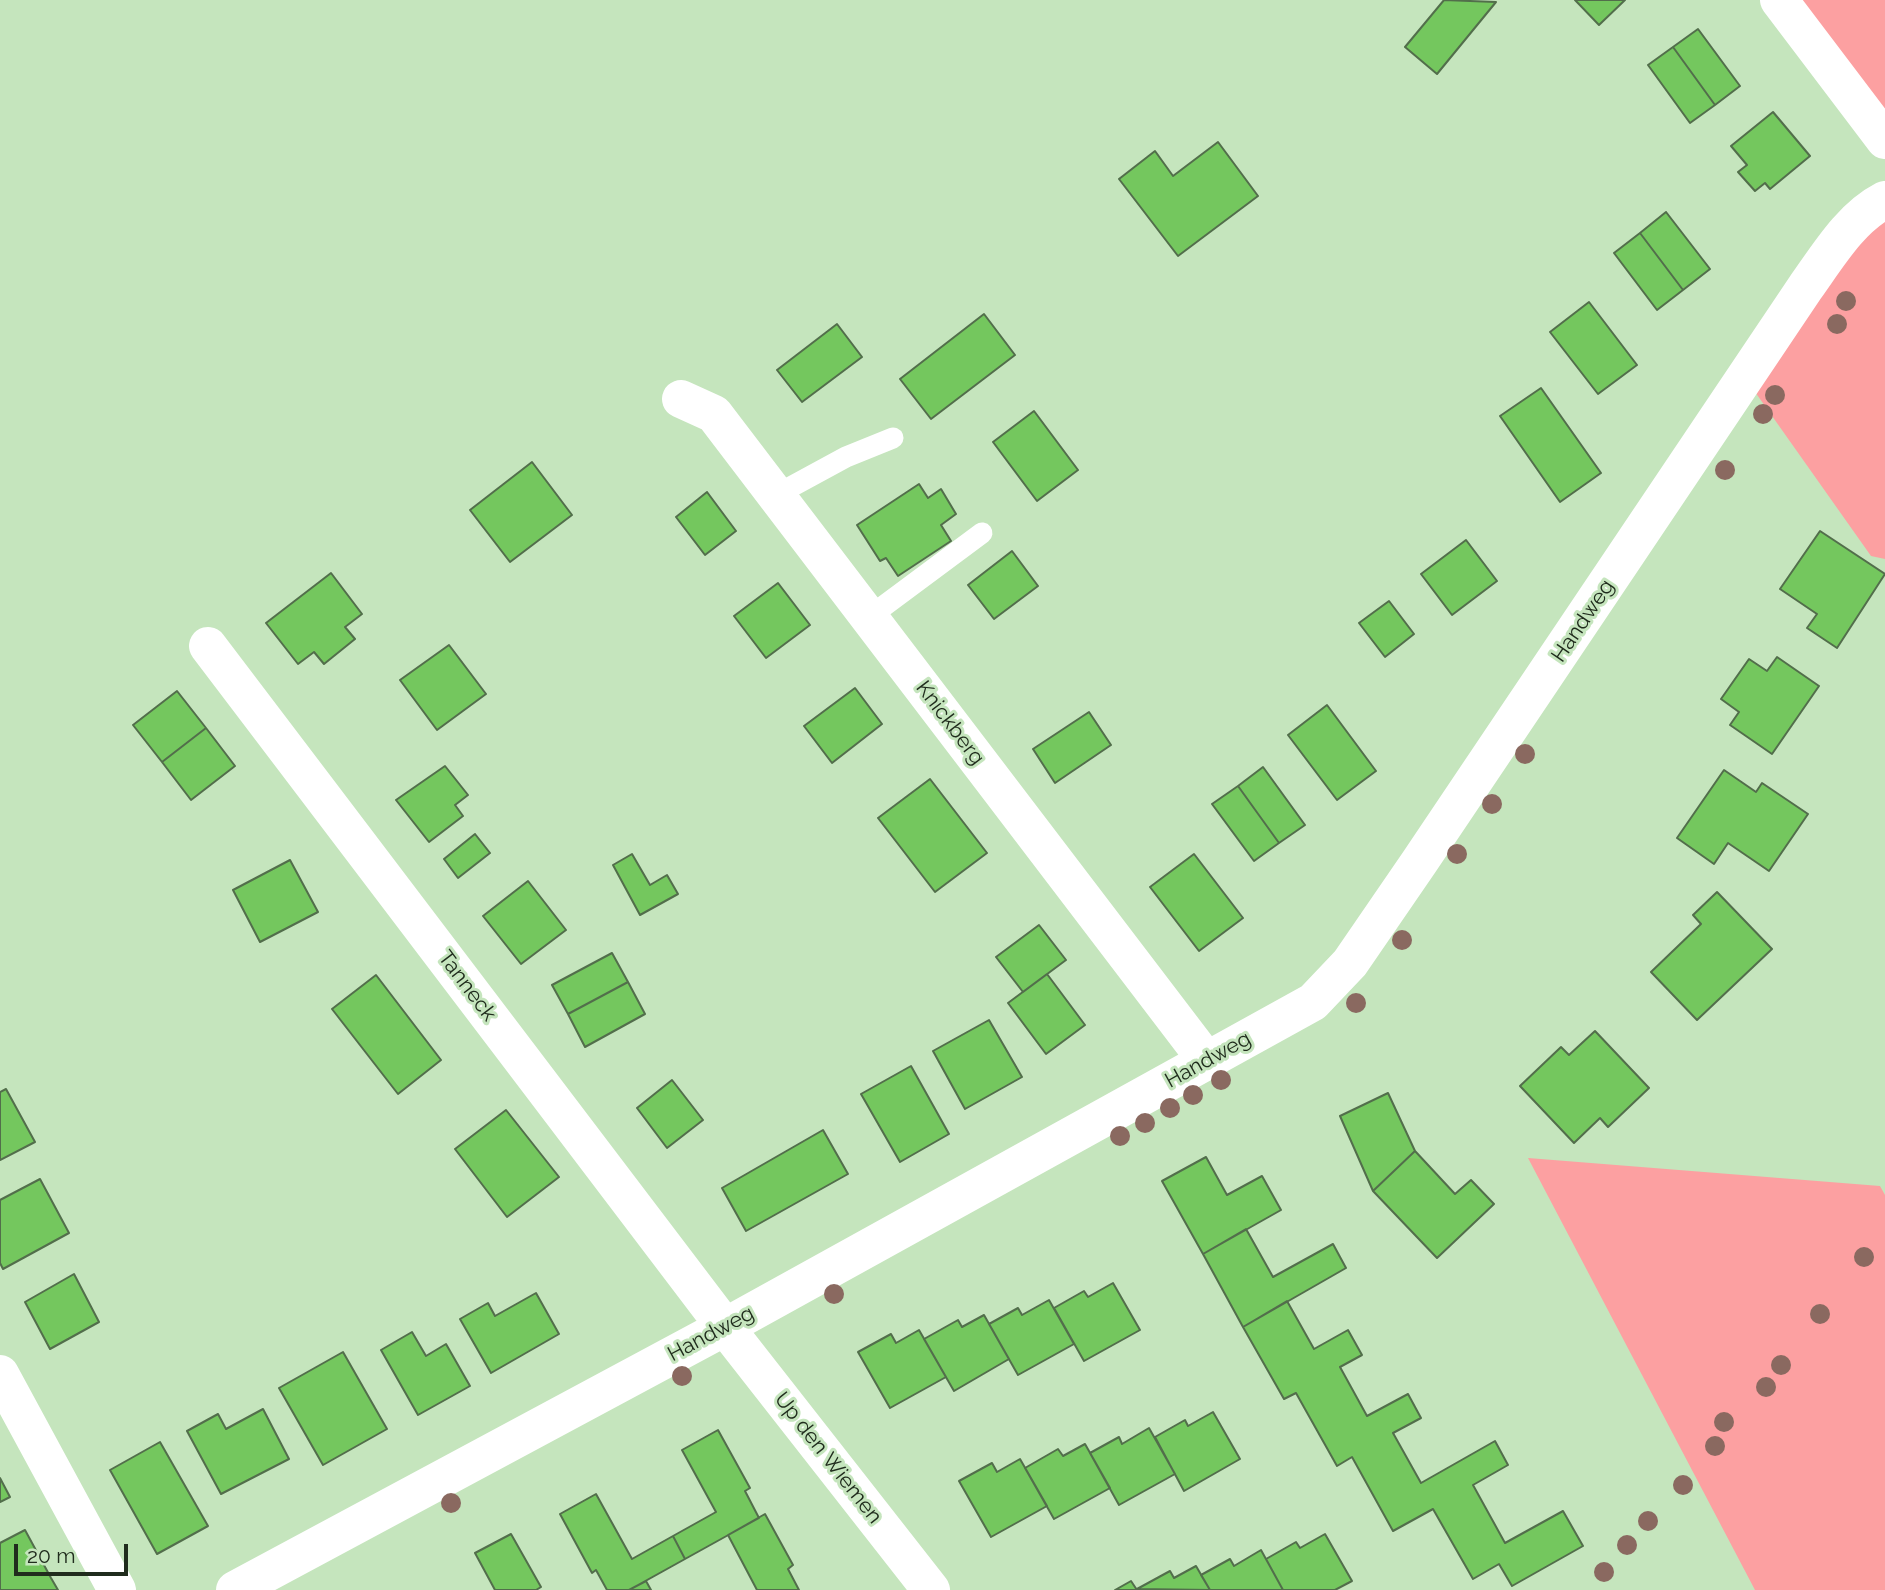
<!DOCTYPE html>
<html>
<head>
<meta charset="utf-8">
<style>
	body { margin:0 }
	#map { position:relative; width:1885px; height:1590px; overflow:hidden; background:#c5e5bd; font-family:Raleway,sans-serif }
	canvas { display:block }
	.scale { position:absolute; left:14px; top:1544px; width:114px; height:32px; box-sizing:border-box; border:4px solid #202c1d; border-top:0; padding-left:9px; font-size:21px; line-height:24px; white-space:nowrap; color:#202c1d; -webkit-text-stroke:5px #c5e5bd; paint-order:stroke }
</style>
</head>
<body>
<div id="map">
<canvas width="1885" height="1590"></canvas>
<div class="scale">20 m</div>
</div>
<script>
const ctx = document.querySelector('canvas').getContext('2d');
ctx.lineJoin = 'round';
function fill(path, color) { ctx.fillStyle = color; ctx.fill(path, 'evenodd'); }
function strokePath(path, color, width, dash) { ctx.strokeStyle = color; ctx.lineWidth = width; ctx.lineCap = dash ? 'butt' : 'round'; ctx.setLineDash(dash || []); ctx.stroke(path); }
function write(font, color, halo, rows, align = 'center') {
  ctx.font = font + ' Raleway,sans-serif'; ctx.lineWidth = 6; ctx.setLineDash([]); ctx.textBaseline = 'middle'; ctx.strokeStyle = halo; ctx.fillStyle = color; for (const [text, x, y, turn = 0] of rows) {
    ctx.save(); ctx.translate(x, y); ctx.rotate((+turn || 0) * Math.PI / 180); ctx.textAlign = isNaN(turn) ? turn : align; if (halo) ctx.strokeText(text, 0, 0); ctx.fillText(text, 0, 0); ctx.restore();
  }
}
fill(new Path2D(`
	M 1790,0 L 1885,0 L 1885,136 Z
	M 1885,200 L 1885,559 L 1871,556 L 1748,382 Z
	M 1528,1158 L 1880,1186 L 1885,1195 L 1885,1590 L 1755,1590 Z`), '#fca0a1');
const building = new Path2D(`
	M 1444,0 L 1496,2 L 1437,74 L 1405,47 Z
	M 1575,0 L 1625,0 L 1599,25 Z
	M 1698,29 L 1740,86 L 1715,105 L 1673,47 Z
	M 1673,47 L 1715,105 L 1690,123 L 1648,65 Z
	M 1773,112 L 1810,156 L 1770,189 L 1765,183 L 1755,191 L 1738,172 L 1747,165 L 1731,146 Z
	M 1218,142 L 1258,196 L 1178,256 L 1119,179 L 1155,151 L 1173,176 Z
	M 1666,212 L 1710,269 L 1683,290 L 1640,233 Z
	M 1640,233 L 1683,290 L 1657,310 L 1614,253 Z
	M 1589,302 L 1637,365 L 1598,394 L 1550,332 Z
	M 984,314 L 1015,355 L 931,419 L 900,379 Z
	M 837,324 L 862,357 L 802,402 L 777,370 Z
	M 1541,388 L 1601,473 L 1560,502 L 1500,416 Z
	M 1034,411 L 1078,470 L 1037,501 L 993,442 Z
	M 532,462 L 572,515 L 510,562 L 470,510 Z
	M 919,484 L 928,498 L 941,489 L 956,514 L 941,525 L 951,541 L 898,576 L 886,558 L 880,561 L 857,525 Z
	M 707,492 L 736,531 L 705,555 L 676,517 Z
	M 1820,531 L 1885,574 L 1837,648 L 1807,628 L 1817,614 L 1780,589 Z
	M 1466,540 L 1497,581 L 1452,615 L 1421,574 Z
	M 1012,551 L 1038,586 L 994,619 L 968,585 Z
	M 331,573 L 362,614 L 345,627 L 355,639 L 324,664 L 314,652 L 298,664 L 266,623 Z
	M 778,583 L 810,625 L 766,658 L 734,616 Z
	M 1389,601 L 1414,634 L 1385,657 L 1359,623 Z
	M 449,645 L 486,694 L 437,730 L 400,680 Z
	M 1777,657 L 1819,686 L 1772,754 L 1730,725 L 1739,712 L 1721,699 L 1749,659 L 1767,671 Z
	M 855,688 L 882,724 L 832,763 L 804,726 Z
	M 177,691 L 206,728 L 162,762 L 133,725 Z
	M 1327,705 L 1376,771 L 1337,800 L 1288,735 Z
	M 1089,712 L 1111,745 L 1055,783 L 1033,749 Z
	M 206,728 L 235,766 L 191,800 L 162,762 Z
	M 445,766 L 468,795 L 455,805 L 463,816 L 429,842 L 396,800 Z
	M 1263,767 L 1305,825 L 1279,843 L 1238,786 Z
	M 1724,770 L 1756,792 L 1762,783 L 1808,814 L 1769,871 L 1728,843 L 1714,864 L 1677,838 Z
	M 930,779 L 987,853 L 935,892 L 878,818 Z
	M 1238,786 L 1279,843 L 1254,861 L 1212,804 Z
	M 475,834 L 490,853 L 458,878 L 444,859 Z
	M 632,854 L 650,885 L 667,875 L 678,894 L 640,915 L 613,865 Z
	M 1194,854 L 1243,918 L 1199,951 L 1150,887 Z
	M 290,860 L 318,912 L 260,942 L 233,890 Z
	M 528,881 L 566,930 L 521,964 L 483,916 Z
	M 1717,892 L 1772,949 L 1697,1020 L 1651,972 L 1701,924 L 1693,915 Z
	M 1039,925 L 1066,960 L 1023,992 L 996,957 Z
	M 612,953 L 628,982 L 568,1014 L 552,985 Z
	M 1047,974 L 1085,1025 L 1046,1054 L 1008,1003 Z
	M 376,975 L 441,1060 L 398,1094 L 332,1009 Z
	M 628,982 L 645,1014 L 585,1047 L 568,1014 Z
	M 989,1020 L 1022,1077 L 965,1109 L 933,1051 Z
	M 1595,1031 L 1649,1088 L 1608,1127 L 1600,1118 L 1574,1143 L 1520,1086 L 1561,1047 L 1569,1055 Z
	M 911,1066 L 949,1134 L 900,1162 L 861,1094 Z
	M 672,1080 L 703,1120 L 667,1148 L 637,1108 Z
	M 6,1089 L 35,1142 L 0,1160 L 0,1092 Z
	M 1388,1093 L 1415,1151 L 1373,1191 L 1340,1116 Z
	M 506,1110 L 559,1177 L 507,1217 L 455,1149 Z
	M 823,1130 L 848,1174 L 746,1231 L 722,1188 Z
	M 1415,1151 L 1455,1194 L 1471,1180 L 1494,1204 L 1437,1258 L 1373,1191 Z
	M 1206,1157 L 1227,1195 L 1262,1176 L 1281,1210 L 1203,1254 L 1162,1181 Z
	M 40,1179 L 69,1233 L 3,1269 L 0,1263 L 0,1200 Z
	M 1246,1229 L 1273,1277 L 1333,1244 L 1346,1268 L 1243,1327 L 1203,1254 Z
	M 74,1274 L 99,1322 L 50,1349 L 25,1302 Z
	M 1113,1283 L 1140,1330 L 1084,1361 L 1054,1308 L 1084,1291 L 1088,1297 Z
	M 536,1293 L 559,1334 L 491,1373 L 460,1319 L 488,1303 L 495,1316 Z
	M 1049,1300 L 1074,1344 L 1018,1375 L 989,1324 L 1018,1308 L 1022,1315 Z
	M 1287,1301 L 1314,1349 L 1348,1330 L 1362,1355 L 1340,1367 L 1367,1416 L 1408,1394 L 1421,1418 L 1393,1433 L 1421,1483 L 1495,1441 L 1508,1465 L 1473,1485 L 1505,1543 L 1563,1511 L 1583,1546 L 1512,1586 L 1499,1564 L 1473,1579 L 1433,1509 L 1393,1531 L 1352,1457 L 1337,1466 L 1296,1393 L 1284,1399 L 1243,1327 Z
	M 984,1315 L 1009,1359 L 954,1391 L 924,1339 L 958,1320 L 962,1327 Z
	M 919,1330 L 946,1377 L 890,1408 L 858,1352 L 891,1334 L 896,1343 Z
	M 412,1332 L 426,1356 L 446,1344 L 470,1386 L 418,1415 L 381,1350 Z
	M 343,1352 L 387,1429 L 323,1465 L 279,1388 Z
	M 263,1409 L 289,1459 L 221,1494 L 187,1431 L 218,1414 L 226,1429 Z
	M 1213,1412 L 1240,1459 L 1184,1491 L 1155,1437 L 1185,1420 L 1188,1426 Z
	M 1149,1428 L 1175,1474 L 1119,1505 L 1090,1453 L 1119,1437 L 1122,1444 Z
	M 718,1430 L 750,1488 L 745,1491 L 759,1518 L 685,1559 L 673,1536 L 716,1512 L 682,1450 Z
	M 160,1442 L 208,1526 L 157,1554 L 110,1470 Z
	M 1085,1444 L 1110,1488 L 1054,1519 L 1025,1468 L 1058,1449 L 1063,1456 Z
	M 1020,1459 L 1047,1506 L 991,1537 L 959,1481 L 992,1463 L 997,1472 Z
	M 0,1478 L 10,1497 L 0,1502 Z
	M 596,1494 L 632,1559 L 673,1536 L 685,1559 L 629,1590 L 607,1590 L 596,1570 L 592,1573 L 560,1514 Z
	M 765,1514 L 793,1565 L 788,1569 L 799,1590 L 757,1590 L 728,1535 Z
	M 25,1530 L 51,1578 L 58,1590 L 0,1590 L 0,1543 Z
	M 511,1534 L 541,1587 L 536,1590 L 495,1590 L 475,1553 Z
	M 1325,1534 L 1352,1581 L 1335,1590 L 1283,1590 L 1266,1559 L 1296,1542 L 1300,1548 Z
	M 1261,1550 L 1283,1590 L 1210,1590 L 1201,1575 L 1230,1559 L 1234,1566 Z
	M 1196,1566 L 1210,1590 L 1137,1589 L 1170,1571 L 1174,1578 Z
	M 646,1581 L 651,1590 L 629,1590 Z
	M 1131,1581 L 1137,1590 L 1115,1590 Z`);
fill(building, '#74c75e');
strokePath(building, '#526e4b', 2);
strokePath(new Path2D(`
	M 776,495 L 846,457 L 893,438
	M 869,617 L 982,533`), '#fff', 21);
strokePath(new Path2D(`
	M 1779,0 L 1885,140
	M 681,399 L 714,414 L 1207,1061
	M 208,646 L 725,1327 L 931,1590
	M 0,1374 L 117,1590
	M 235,1590 L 725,1327 L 1313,1002 L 1350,963 L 1420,861 L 1805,288 C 1828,256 1850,218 1885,200`), '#fff', 38);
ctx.fillStyle = '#8a6960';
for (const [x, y] of [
	[1846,301],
	[1837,324],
	[1775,395],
	[1763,414],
	[1725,470],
	[1525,754],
	[1492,804],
	[1457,854],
	[1402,940],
	[1356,1003],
	[1221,1080],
	[1193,1095],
	[1170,1108],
	[1145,1123],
	[1120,1136],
	[1864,1257],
	[834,1294],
	[1820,1314],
	[1781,1365],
	[682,1376],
	[1766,1387],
	[1724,1422],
	[1715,1446],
	[1683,1485],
	[451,1503],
	[1648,1521],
	[1627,1545],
	[1604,1572]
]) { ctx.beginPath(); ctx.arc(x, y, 10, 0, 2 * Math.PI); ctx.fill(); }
write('21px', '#202c1d', '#c5e5bd', [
	["Handweg",1583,621,-56],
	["Knickberg",950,723,53],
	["Tanneck",467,986,53],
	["Handweg",1208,1060,-29],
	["Handweg",711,1334,-28],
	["Up den Wiemen",828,1458,52]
]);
</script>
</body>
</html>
